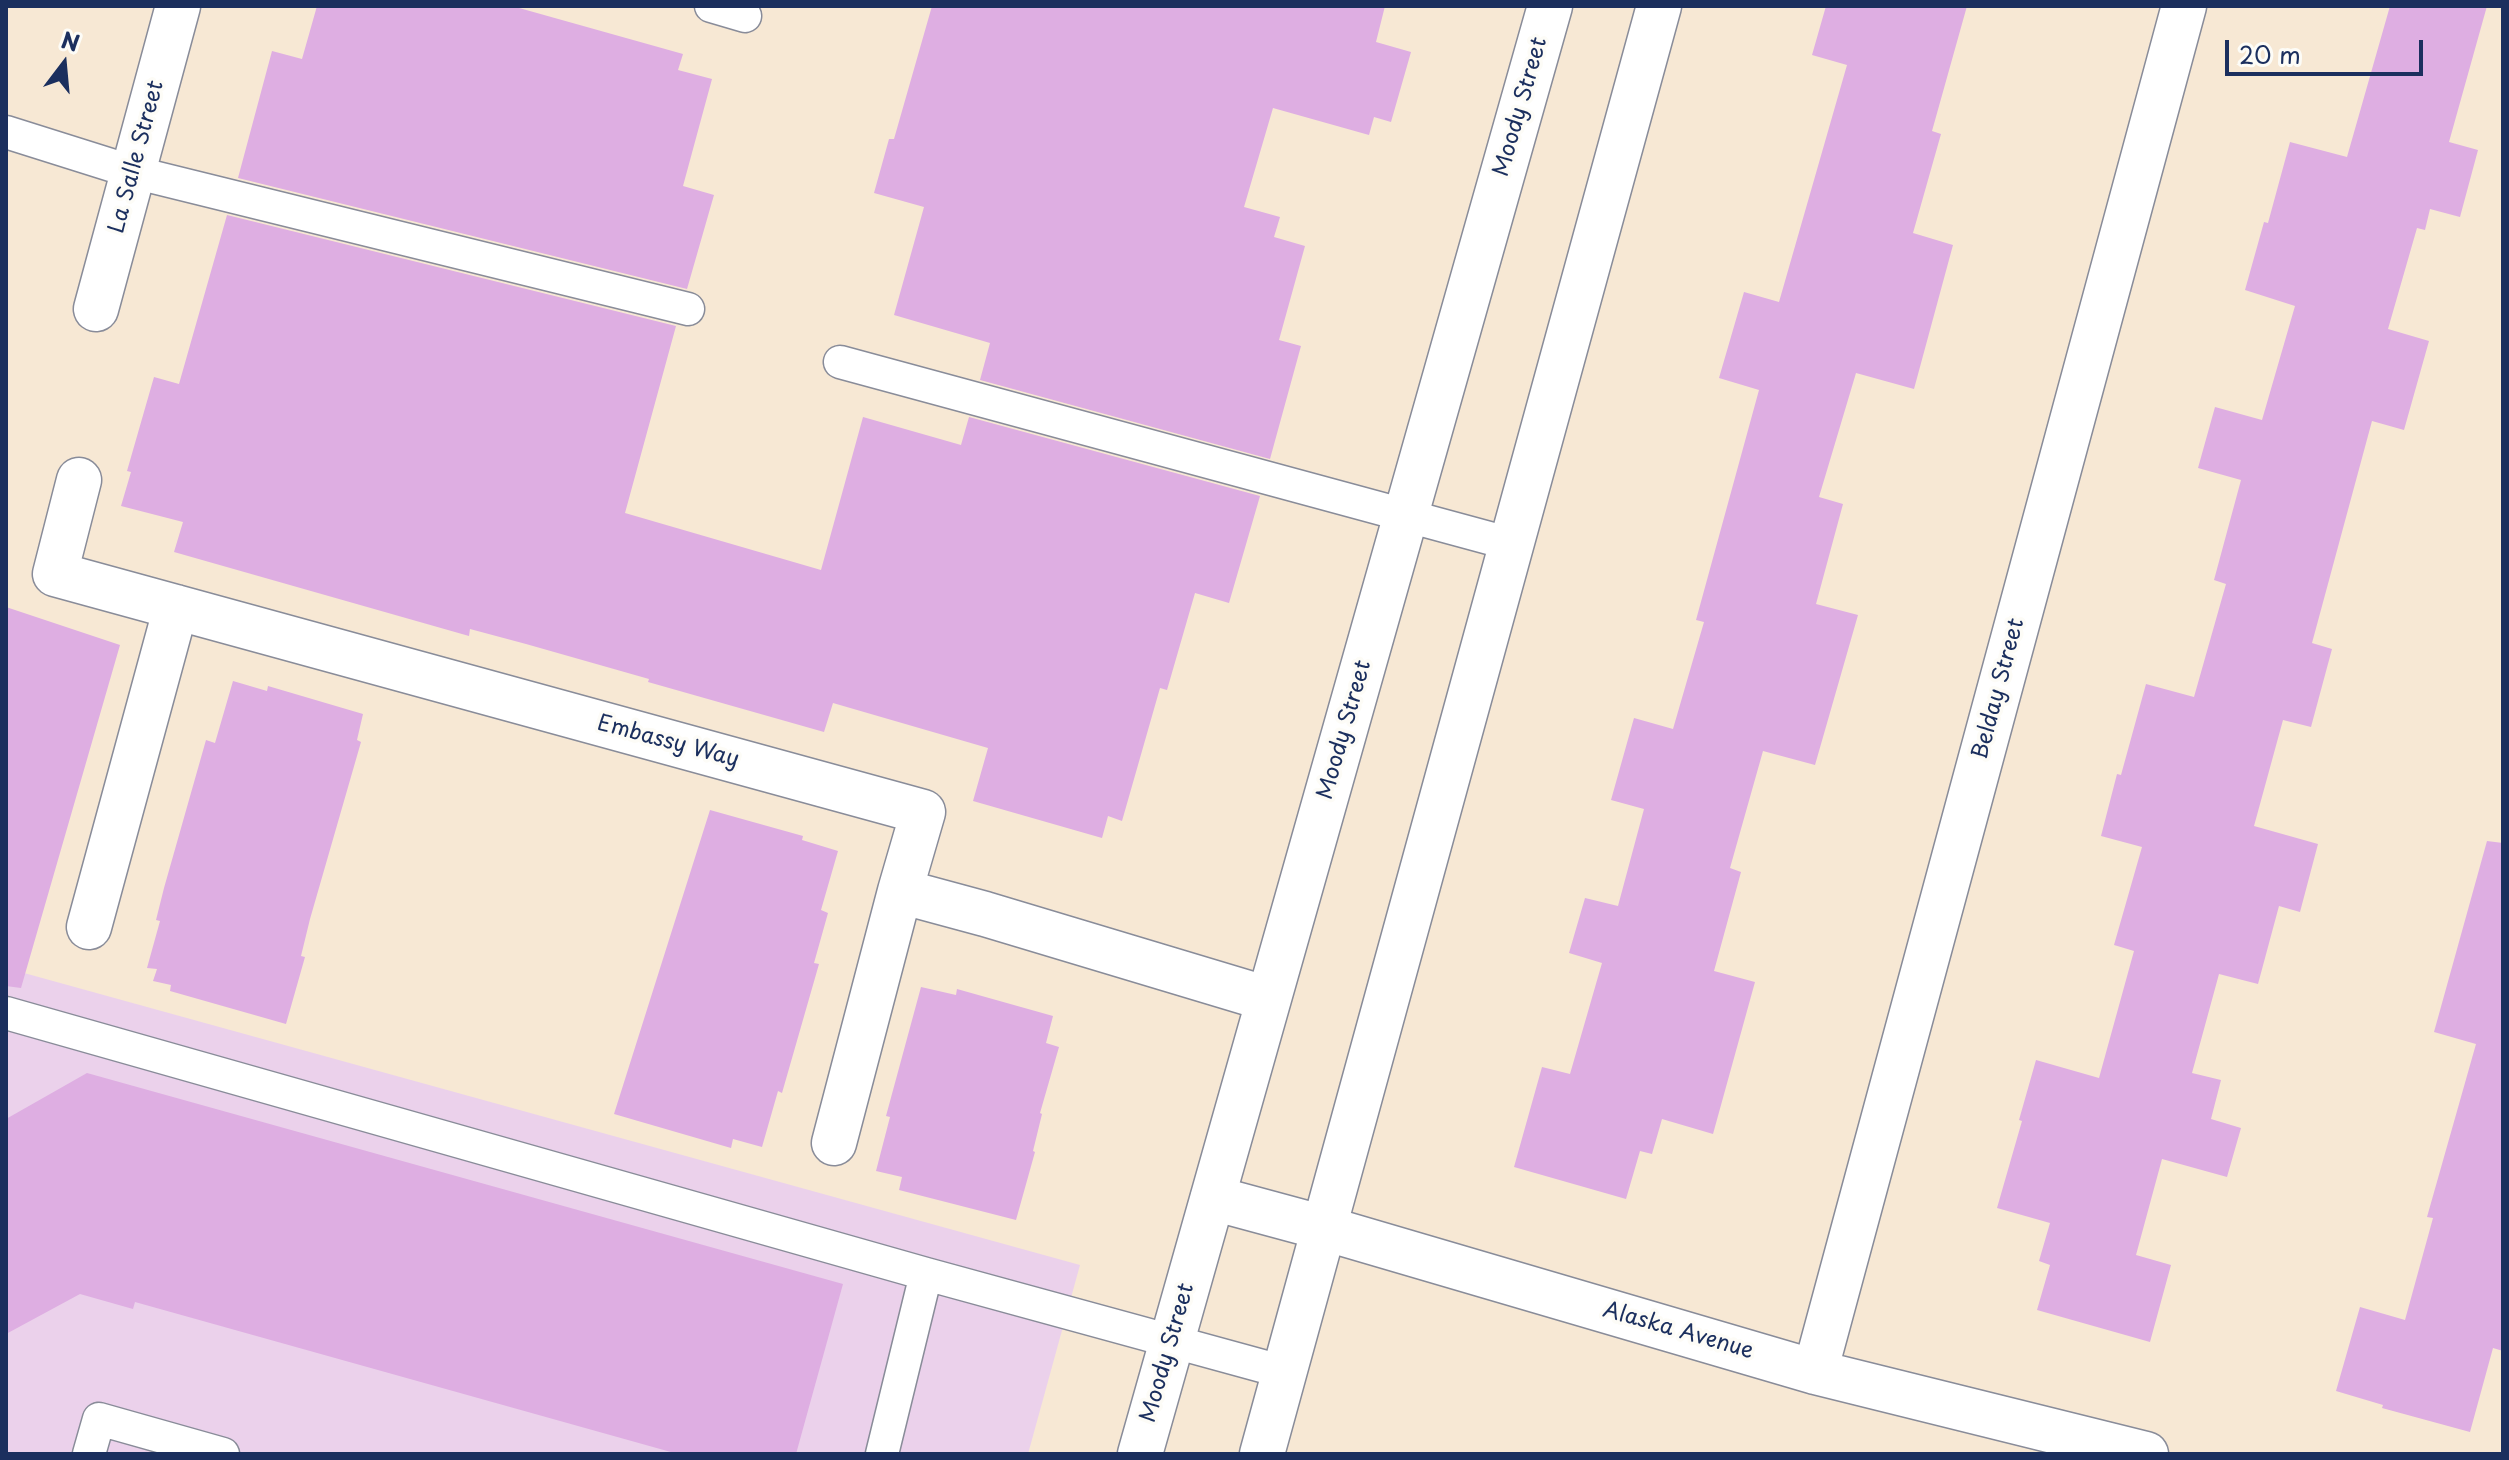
<!DOCTYPE html>
<html>
<head>
<meta charset="utf-8">
<style>
	body { margin:0 }
	#map { position:relative; width:2509px; height:1460px; overflow:hidden; background:#f7e8d4; font-family:"Playpen Sans",sans-serif }
	canvas { display:block }
	.frame { position:absolute; inset:0; border:8px solid #1b2f5e; pointer-events:none }
	.north { position:absolute; left:24px; top:24px; width:80px; height:80px; -webkit-text-stroke:6px #fdfcf7; paint-order:stroke; rotate:16deg; font-size:22px; font-weight:700; line-height:32px; text-align:center; color:#1b2f5e }
	.north::after { content:''; display:block; margin:auto; width:28px; height:36px; background:#1b2f5e; clip-path:polygon(50% 0,100% 100%,50% 72%,0 100%) }
	.scale { position:absolute; left:2225px; top:40px; width:198px; height:36px; box-sizing:border-box; border:4px solid #1b2f5e; border-top:0; padding-left:10px; font-size:24px; line-height:28px; white-space:nowrap; color:#1b2f5e; -webkit-text-stroke:6px #fdfcf7; paint-order:stroke }
</style>
</head>
<body>
<div id="map">
<canvas width="2509" height="1460"></canvas>
<div class="frame"></div>
<div class="north">N</div>
<div class="scale">20 m</div>
</div>
<script>
const ctx = document.querySelector('canvas').getContext('2d');
ctx.lineJoin = 'round';
function fill(path, color) { ctx.fillStyle = color; ctx.fill(path, 'evenodd'); }
function strokePath(path, color, width, dash) { ctx.strokeStyle = color; ctx.lineWidth = width; ctx.lineCap = dash ? 'butt' : 'round'; ctx.setLineDash(dash || []); ctx.stroke(path); }
function write(font, color, halo, rows, align = 'center') {
  ctx.font = font + ' "Playpen Sans",sans-serif'; ctx.lineWidth = 7; ctx.setLineDash([]); ctx.textBaseline = 'middle'; ctx.strokeStyle = halo; ctx.fillStyle = color; for (const [text, x, y, turn = 0] of rows) {
    ctx.save(); ctx.translate(x, y); ctx.rotate((+turn || 0) * Math.PI / 180); ctx.textAlign = isNaN(turn) ? turn : align; if (halo) ctx.strokeText(text, 0, 0); ctx.fillText(text, 0, 0); ctx.restore();
  }
}
fill(new Path2D(`
	M 6,968 L 1080,1265 L 1028,1454 L 6,1454 Z`), '#ebd1eb');
fill(new Path2D(`
	M 317,6 L 512,6 L 683,54 L 678,70 L 712,79 L 683,186 L 714,195 L 687,289 L 238,178 L 272,51 L 302,59 Z
	M 932,6 L 1385,6 L 1376,42 L 1411,52 L 1391,122 L 1374,117 L 1369,135 L 1273,108 L 1244,207 L 1280,217 L 1274,237 L 1305,246 L 1279,340 L 1301,346 L 1270,459 L 980,380 L 990,343 L 894,315 L 924,207 L 874,193 L 889,139 L 894,139 Z
	M 1826,6 L 1967,6 L 1932,131 L 1941,134 L 1913,233 L 1953,245 L 1914,389 L 1856,373 L 1819,497 L 1843,504 L 1816,604 L 1858,615 L 1815,765 L 1763,751 L 1730,868 L 1741,872 L 1714,971 L 1755,982 L 1713,1134 L 1662,1119 L 1652,1154 L 1640,1151 L 1626,1199 L 1514,1167 L 1542,1067 L 1570,1074 L 1602,963 L 1569,953 L 1585,898 L 1618,906 L 1644,809 L 1611,800 L 1634,718 L 1673,729 L 1704,622 L 1696,620 L 1759,390 L 1719,378 L 1744,292 L 1779,302 L 1847,65 L 1812,55 Z
	M 2390,6 L 2487,6 L 2449,142 L 2478,150 L 2460,217 L 2430,209 L 2425,230 L 2417,228 L 2388,329 L 2429,341 L 2404,430 L 2372,421 L 2312,643 L 2332,649 L 2311,727 L 2283,720 L 2254,826 L 2318,844 L 2300,912 L 2279,906 L 2258,984 L 2219,974 L 2192,1073 L 2221,1080 L 2211,1119 L 2241,1128 L 2227,1177 L 2162,1159 L 2136,1255 L 2171,1265 L 2150,1342 L 2037,1310 L 2050,1265 L 2039,1261 L 2050,1223 L 1997,1208 L 2022,1121 L 2019,1120 L 2036,1060 L 2099,1078 L 2134,951 L 2114,945 L 2142,847 L 2101,836 L 2117,774 L 2121,775 L 2146,684 L 2194,697 L 2226,584 L 2214,580 L 2241,480 L 2198,468 L 2215,407 L 2262,420 L 2295,306 L 2245,290 L 2264,222 L 2268,223 L 2290,142 L 2347,157 Z
	M 227,215 L 676,326 L 625,513 L 821,570 L 863,417 L 961,445 L 969,417 L 1260,496 L 1229,603 L 1195,593 L 1167,690 L 1160,688 L 1122,821 L 1108,816 L 1102,838 L 973,801 L 988,748 L 833,703 L 824,732 L 648,682 L 649,679 L 526,644 L 470,629 L 469,636 L 174,552 L 183,522 L 121,506 L 131,472 L 127,471 L 154,377 L 179,384 Z
	M 6,607 L 120,645 L 21,988 L 6,986 Z
	M 233,681 L 267,691 L 268,686 L 363,714 L 357,740 L 361,742 L 310,919 L 301,956 L 305,957 L 286,1024 L 170,991 L 171,985 L 153,981 L 157,969 L 147,968 L 160,921 L 156,920 L 164,888 L 206,740 L 215,743 Z
	M 710,810 L 803,836 L 802,840 L 838,851 L 821,910 L 828,913 L 814,963 L 819,964 L 782,1093 L 778,1091 L 762,1147 L 733,1139 L 731,1148 L 614,1114 Z
	M 2487,841 L 2503,843 L 2503,1351 L 2493,1348 L 2470,1432 L 2382,1408 L 2383,1405 L 2336,1391 L 2360,1307 L 2405,1320 L 2433,1218 L 2427,1217 L 2476,1044 L 2434,1032 Z
	M 921,987 L 956,995 L 957,989 L 1053,1016 L 1046,1043 L 1059,1047 L 1040,1113 L 1042,1114 L 1033,1151 L 1035,1152 L 1016,1220 L 899,1190 L 902,1177 L 876,1171 L 890,1117 L 886,1116 Z
	M 87,1073 L 843,1284 L 796,1454 L 678,1454 L 135,1302 L 133,1309 L 80,1294 L 6,1334 L 6,1119 Z`), '#deaee2');
const lane = new Path2D(`
	M 711,6 L 745,16
	M 6,132 L 133,172 L 688,309
	M 840,362 L 1511,544
	M 6,1013 L 926,1274 L 1284,1372
	M 89,1454 L 99,1419 L 223,1454
	M 882,1454 L 926,1274`);
const street = new Path2D(`
	M 96,309 L 178,6
	M 79,480 L 55,574 L 923,812 L 900,891 L 985,914 L 1268,999
	M 89,927 L 176,607
	M 834,1143 L 900,891
	M 1213,1198 L 1324,1228 L 1815,1372 L 2146,1454
	M 1815,1372 L 2184,6`);
const secondary = new Path2D(`
	M 1140,1454 L 1550,6
	M 1262,1454 L 1659,6`);
strokePath(lane, '#898c99', 35);
strokePath(street, '#898c99', 47);
strokePath(secondary, '#898c99', 47);
strokePath(lane, '#fff', 32);
strokePath(street, '#fff', 44);
strokePath(secondary, '#fff', 44);
write('22px', '#1b2f5e', '#fdfcf7', [
	["Moody Street",1521,107,-74],
	["La Salle Street",137,157,-75],
	["Belday Street",1999,689,-75],
	["Moody Street",1345,730,-74],
	["Embassy Way",668,742,15],
	["Alaska Avenue",1678,1331,16],
	["Moody Street",1168,1353,-74]
]);
</script>
</body>
</html>
